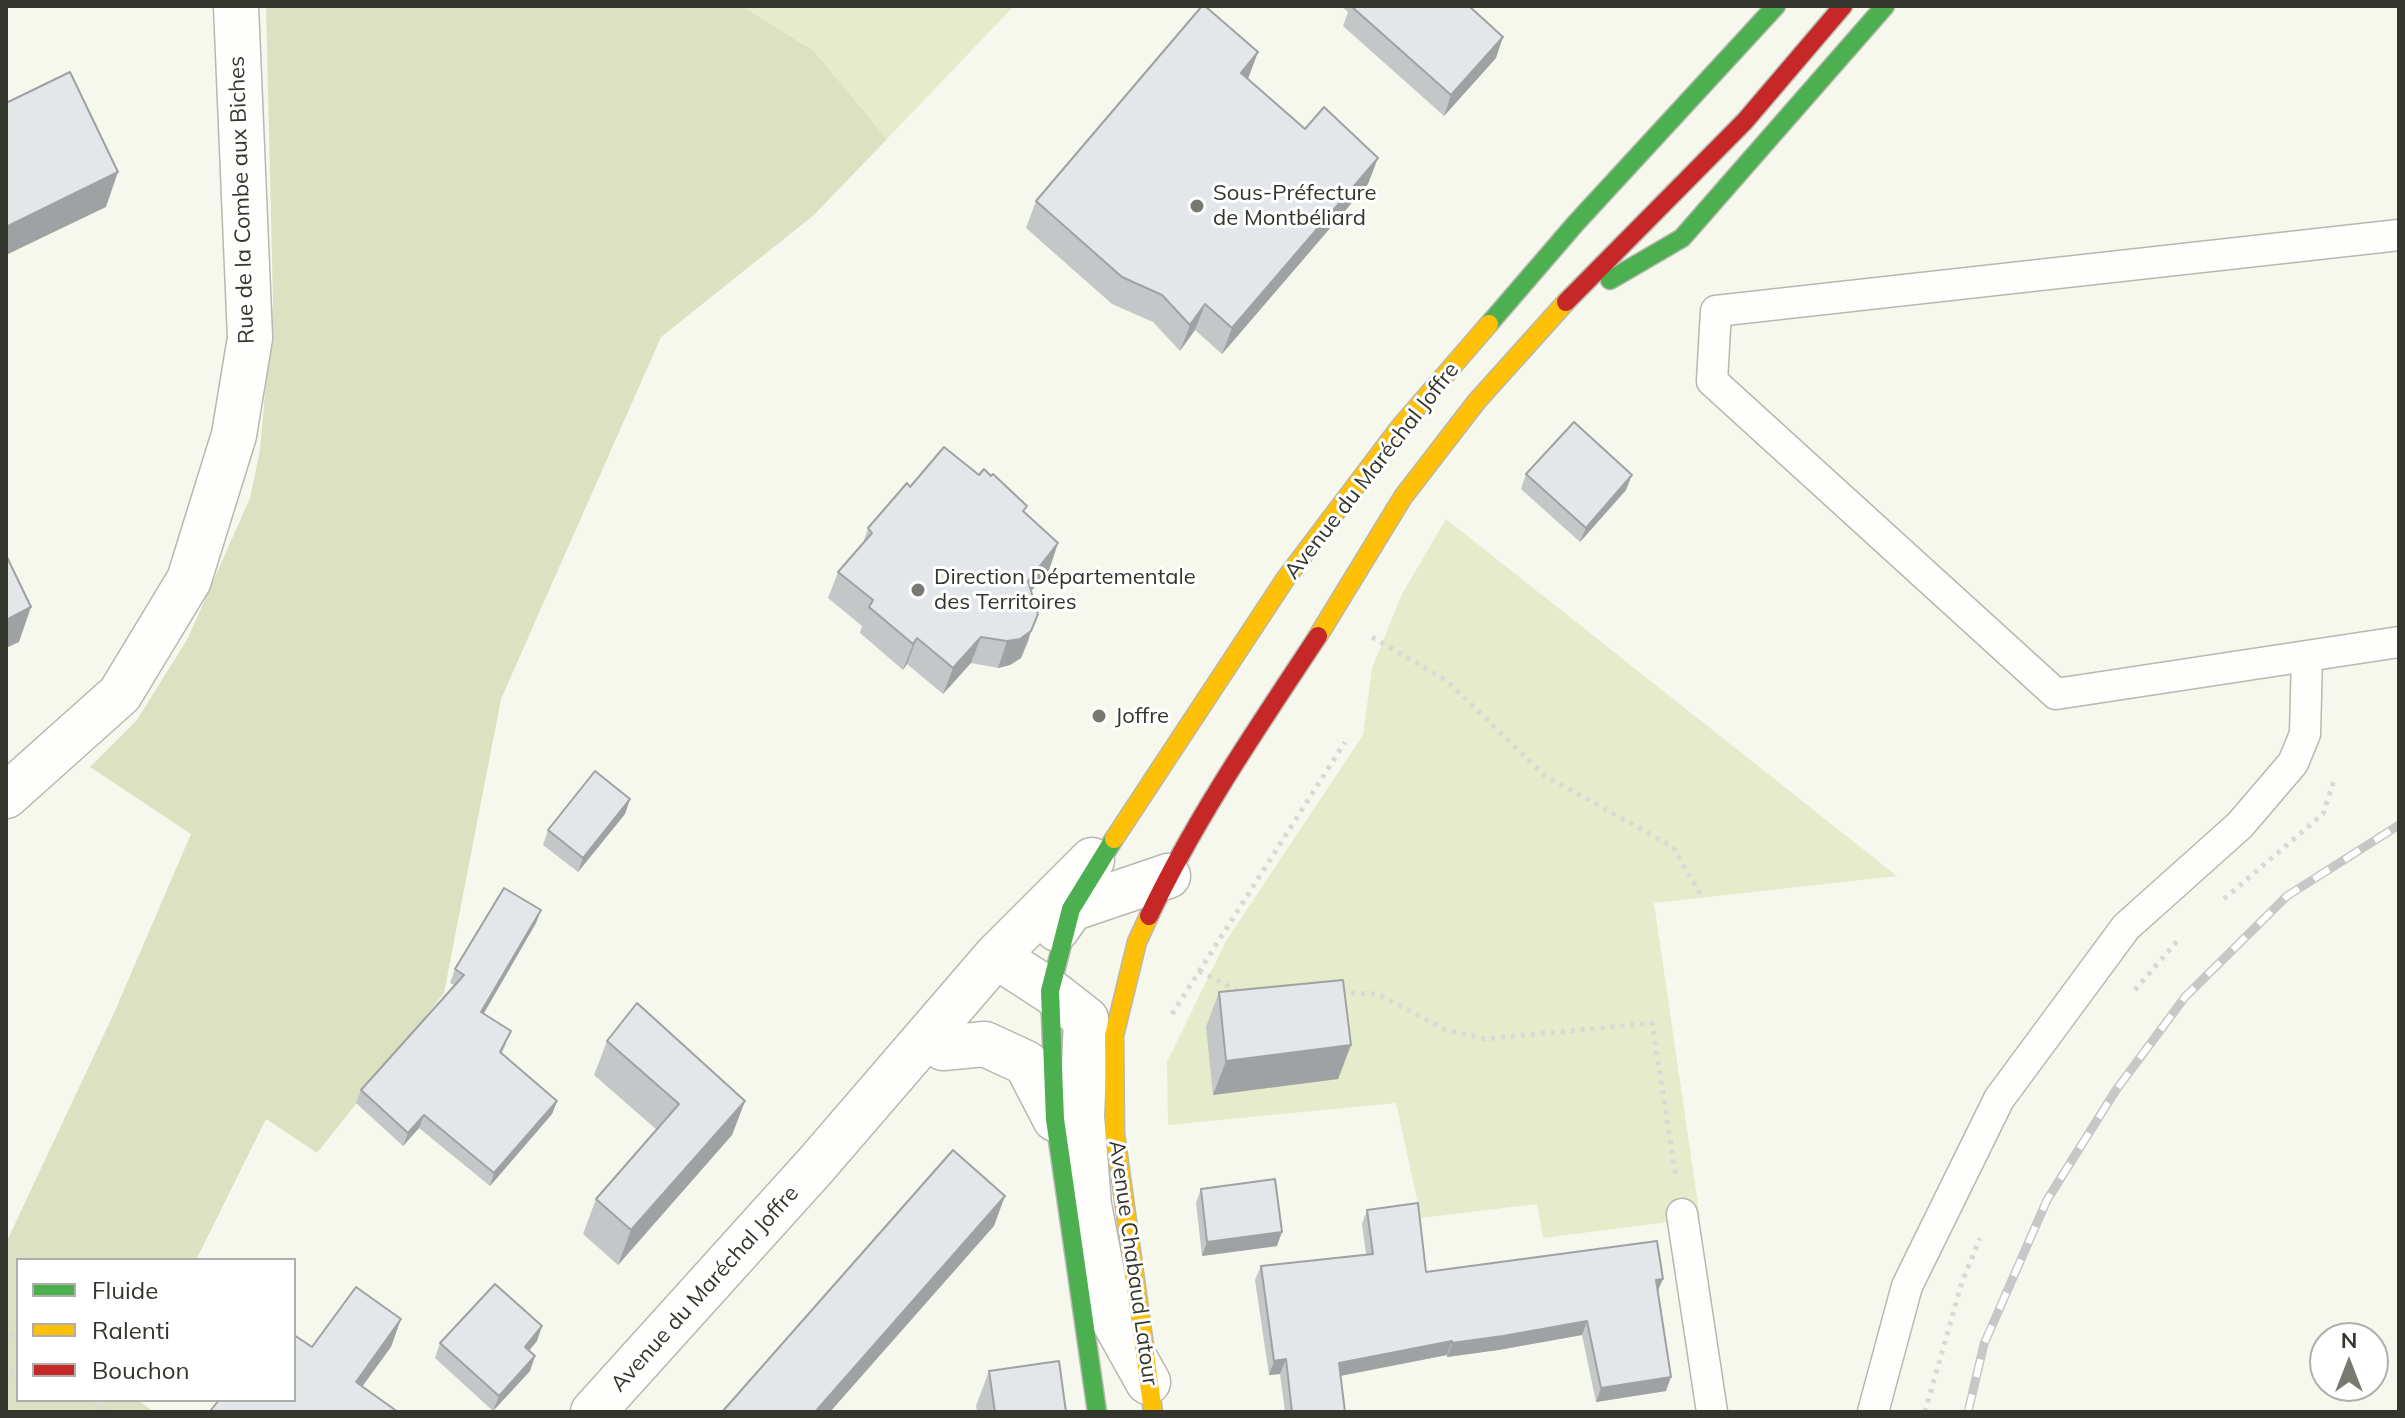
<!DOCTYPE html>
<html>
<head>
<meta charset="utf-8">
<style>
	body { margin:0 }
	#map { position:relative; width:2405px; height:1418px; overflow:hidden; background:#f6f8ed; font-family:Mulish,sans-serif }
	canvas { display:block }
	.frame { position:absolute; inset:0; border:8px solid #34352d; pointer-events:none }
	.legend { position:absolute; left:16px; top:1258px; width:280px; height:144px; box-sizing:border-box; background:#fff; border:2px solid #aeaeab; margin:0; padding:10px 14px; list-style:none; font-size:24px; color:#34352d }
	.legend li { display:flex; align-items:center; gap:16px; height:40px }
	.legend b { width:40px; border:2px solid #aeaeab }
	.north { position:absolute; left:2309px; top:1322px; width:80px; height:80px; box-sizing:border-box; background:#fff; border:2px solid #aeaeab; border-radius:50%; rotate:0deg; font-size:22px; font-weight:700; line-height:32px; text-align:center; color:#34352d }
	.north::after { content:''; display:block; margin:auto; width:28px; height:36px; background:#787970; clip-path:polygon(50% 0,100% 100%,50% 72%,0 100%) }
</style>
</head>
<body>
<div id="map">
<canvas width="2405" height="1418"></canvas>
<div class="frame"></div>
<ul class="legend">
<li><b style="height:10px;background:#4caf50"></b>Fluide</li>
<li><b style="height:10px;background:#ffc107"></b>Ralenti</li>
<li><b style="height:10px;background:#c62828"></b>Bouchon</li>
</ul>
<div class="north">N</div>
</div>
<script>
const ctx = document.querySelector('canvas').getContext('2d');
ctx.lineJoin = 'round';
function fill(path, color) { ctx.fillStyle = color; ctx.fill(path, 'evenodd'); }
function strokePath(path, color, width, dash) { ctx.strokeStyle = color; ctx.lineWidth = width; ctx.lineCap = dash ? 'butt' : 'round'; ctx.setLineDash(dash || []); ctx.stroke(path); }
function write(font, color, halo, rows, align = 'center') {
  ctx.font = font + ' Mulish,sans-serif'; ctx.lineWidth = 6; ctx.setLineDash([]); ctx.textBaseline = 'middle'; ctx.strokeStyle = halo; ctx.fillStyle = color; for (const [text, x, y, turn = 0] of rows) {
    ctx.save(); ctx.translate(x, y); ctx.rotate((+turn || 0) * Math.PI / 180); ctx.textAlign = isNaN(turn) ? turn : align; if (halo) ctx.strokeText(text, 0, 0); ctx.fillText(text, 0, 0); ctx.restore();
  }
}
fill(new Path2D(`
	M 742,6 L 1014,6 L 887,139 L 814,51 Z
	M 1446,519 L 1897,876 L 1654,903 L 1700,1218 L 1543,1238 L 1537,1204 L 1421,1218 L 1396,1103 L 1168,1125 L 1167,1062 L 1226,941 L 1363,735 L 1372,668 L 1402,594 Z`), '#e6ebcb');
fill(new Path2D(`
	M 266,6 L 742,6 L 814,51 L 887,139 L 814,215 L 661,337 L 501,699 L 444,993 L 317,1153 L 266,1119 L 196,1260 L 18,1260 L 18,1400 L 138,1400 L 154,1412 L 6,1412 L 6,1243 L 114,1013 L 191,834 L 90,767 L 137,720 L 188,638 L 250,498 L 260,450 L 273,303 Z`), '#dce1c2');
const lane = new Path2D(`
	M 2399,235 L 1716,311 L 1712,381 L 2056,694 L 2399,642
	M 1682,1214 L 1712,1412
	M 1873,1412 L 1907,1286 L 1999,1099 L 2126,927 L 2240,825 L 2293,763 L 2305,734 L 2307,656`);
const street = new Path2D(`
	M 6,796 L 120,694 L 189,580 L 234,435 L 250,338 L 236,6
	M 1057,929 L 1071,909 L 1168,876
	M 996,956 L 1050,991 L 1086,1019 L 1082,1116 L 1089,1205 L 1110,1314 L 1148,1382
	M 943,1048 L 985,1044 L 1026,1063 L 1055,1119
	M 593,1412 L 816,1165 L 996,956 L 1092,860`);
const fast = new Path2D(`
	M 1610,280 L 1682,238 L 1885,6
	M 1489,324 L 1576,223 L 1776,6
	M 1097,1412 L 1055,1119 L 1050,991 L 1071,909 L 1114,839`);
const slow = new Path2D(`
	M 1318,636 L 1403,497 L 1477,401 L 1566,302
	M 1114,839 L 1286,578 L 1400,427 L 1489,324
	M 1149,916 L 1137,942 L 1114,1036 L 1115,1134 L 1153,1412`);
const jam = new Path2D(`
	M 1566,302 L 1745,121 L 1843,6
	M 1149,916 C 1196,817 1258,727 1318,636`);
strokePath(lane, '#b7b8af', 33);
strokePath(street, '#b7b8af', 47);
strokePath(fast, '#b7b8af', 21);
strokePath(slow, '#b7b8af', 21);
strokePath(jam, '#b7b8af', 21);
strokePath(new Path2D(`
	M 1372,637 L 1447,681 L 1544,775 L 1673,847 L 1702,897
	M 2224,899 L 2323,814 L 2335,777
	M 1199,971 L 1240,992
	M 2135,990 L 2178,940
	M 1341,993 L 1378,994 L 1444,1029 L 1485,1039 L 1652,1023 L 1676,1177
	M 1172,1014 L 1345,742
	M 6,1323 L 18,1346
	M 6,1382 L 18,1364
	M 91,1400 L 110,1412
	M 1925,1412 L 1962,1282 L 1980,1238`), '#d9d9d6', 5, [4, 6]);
strokePath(lane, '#fefefc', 30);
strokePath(street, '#fefefc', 44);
strokePath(fast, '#4caf50', 18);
strokePath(slow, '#ffc107', 18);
strokePath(jam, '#c62828', 18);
const rail = new Path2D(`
	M 1968,1412 L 1984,1344 L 2047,1200 L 2116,1090 L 2185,997 L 2287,896 L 2399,825`);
strokePath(rail, '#c7c8c5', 9);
strokePath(rail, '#fff', 6, [18]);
fill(new Path2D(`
	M 1341,6 L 1469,6 L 1496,58 L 1444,116 L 1343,26 L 1348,12 Z
	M 1248,79 L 1368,184 L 1222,354 L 1195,330 L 1180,351 L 1153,322 L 1112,304 L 1026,228 L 1036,201 Z
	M 1526,474 L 1626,490 L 1580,542 L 1521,489 Z
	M 910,487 L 1025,512 L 1058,543 L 1049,570 L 1031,591 L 1029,640 L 1021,658 L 1010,665 L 998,668 L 971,663 L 943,694 L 907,664 L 903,670 L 860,633 L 862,626 L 828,598 L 838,572 L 863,543 L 868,528 Z
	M 630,799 L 625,814 L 578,872 L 543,845 L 548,830 Z
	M 536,923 L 484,1013 L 506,1044 L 502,1053 L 557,1101 L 552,1114 L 490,1186 L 419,1128 L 403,1146 L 356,1103 L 361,1090 L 454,985 L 450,983 L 455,969 Z
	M 1219,992 L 1351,1045 L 1338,1079 L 1213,1095 L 1206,1027 Z
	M 607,1041 L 745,1101 L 732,1135 L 618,1265 L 583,1234 L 596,1199 L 657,1130 L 594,1075 Z
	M 1201,1189 L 1277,1246 L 1202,1256 L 1196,1203 Z
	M 1367,1210 L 1426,1272 L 1658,1292 L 1666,1391 L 1596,1402 L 1582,1335 L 1498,1350 L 1447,1357 L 1447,1355 L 1341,1376 L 1345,1412 L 1285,1412 L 1280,1374 L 1269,1375 L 1255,1280 L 1261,1266 L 1366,1254 L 1362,1224 Z
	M 537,1341 L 529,1351 L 530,1371 L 493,1411 L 435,1358 L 440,1343 Z
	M 989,1371 L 1066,1412 L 977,1412 L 976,1406 Z`), '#c3c7c8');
fill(new Path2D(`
	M 1503,37 L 1496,58 L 1444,116 L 1451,95 Z
	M 1258,52 L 1248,79 L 1241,73 Z
	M 1378,158 L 1368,184 L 1222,354 L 1232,328 Z
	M 118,172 L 106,207 L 6,255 L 6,227 Z
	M 1205,304 L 1195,330 L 1180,351 L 1190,325 Z
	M 1632,475 L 1626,490 L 1580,542 L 1586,528 Z
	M 1058,543 L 1049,570 L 1018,607 L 1028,581 Z
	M 31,607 L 19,642 L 6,648 L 6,620 Z
	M 1038,614 L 1021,658 L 1010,665 L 998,668 L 1007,641 Z
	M 981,637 L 971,663 L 943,694 L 953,668 Z
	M 917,638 L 907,664 L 903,670 L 913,644 Z
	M 630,799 L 625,814 L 578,872 L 583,858 Z
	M 541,910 L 536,923 L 477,1025 L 481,1012 Z
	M 1351,1045 L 1338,1079 L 1213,1095 L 1226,1061 Z
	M 557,1101 L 552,1114 L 490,1186 L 494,1173 Z
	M 745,1101 L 732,1135 L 618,1265 L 631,1230 Z
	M 424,1115 L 419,1128 L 403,1146 L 408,1133 Z
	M 1005,1196 L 994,1226 L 830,1412 L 815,1412 Z
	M 1282,1232 L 1277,1246 L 1202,1256 L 1207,1242 Z
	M 1663,1279 L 1657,1293 L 1656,1280 Z
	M 401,1319 L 391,1347 L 346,1409 L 356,1382 Z
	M 1587,1321 L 1582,1335 L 1498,1350 L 1447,1357 L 1452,1343 Z
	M 542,1326 L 537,1341 L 519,1362 L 525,1347 Z
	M 1452,1341 L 1447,1355 L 1334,1377 L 1339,1363 Z
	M 535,1356 L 530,1371 L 493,1411 L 499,1396 Z
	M 1286,1359 L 1280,1374 L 1269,1375 L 1274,1361 Z
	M 1671,1377 L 1666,1391 L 1596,1402 L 1601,1388 Z`), '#9fa2a3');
const building = new Path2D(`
	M 1202,6 L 1205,6 L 1258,52 L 1241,73 L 1305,129 L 1324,107 L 1378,158 L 1232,328 L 1205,304 L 1190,325 L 1162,295 L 1122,277 L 1036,201 Z
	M 1351,6 L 1469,6 L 1503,37 L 1451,95 Z
	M 70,72 L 118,172 L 6,227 L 6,103 Z
	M 1574,422 L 1632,475 L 1586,528 L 1526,474 Z
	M 944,447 L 979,475 L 984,469 L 991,476 L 993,474 L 1027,506 L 1023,511 L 1058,543 L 1028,581 L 1038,614 L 1031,631 L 1020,639 L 1007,641 L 981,637 L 953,668 L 917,638 L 913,644 L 869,607 L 873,600 L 838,572 L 872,533 L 868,528 L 907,483 L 910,487 Z
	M 6,555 L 31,607 L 6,620 Z
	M 595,771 L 630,799 L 583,858 L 548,830 Z
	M 504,888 L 541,910 L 481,1012 L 511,1031 L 500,1052 L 557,1101 L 494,1173 L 424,1115 L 408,1133 L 361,1090 L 464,975 L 455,969 Z
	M 1343,980 L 1351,1045 L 1226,1061 L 1219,992 Z
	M 637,1003 L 745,1101 L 631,1230 L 596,1199 L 679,1104 L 607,1041 Z
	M 953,1150 L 1005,1196 L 815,1412 L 722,1412 Z
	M 1275,1179 L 1282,1232 L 1207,1242 L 1201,1189 Z
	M 1418,1203 L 1426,1272 L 1657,1241 L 1663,1279 L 1656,1280 L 1671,1377 L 1601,1388 L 1587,1321 L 1503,1336 L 1452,1343 L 1452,1341 L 1339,1363 L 1345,1412 L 1292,1412 L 1286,1359 L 1274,1361 L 1261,1266 L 1373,1254 L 1367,1210 Z
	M 495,1284 L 542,1326 L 525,1347 L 535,1356 L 499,1396 L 440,1343 Z
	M 356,1287 L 401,1319 L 356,1382 L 398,1412 L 214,1412 L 211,1410 L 219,1400 L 294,1400 L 294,1335 L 312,1347 Z
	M 1059,1361 L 1066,1412 L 995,1412 L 989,1371 Z`);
fill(building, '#e3e7e9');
strokePath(building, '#9fa2a3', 2);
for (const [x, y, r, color] of [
	[1197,206,8,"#787970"],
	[918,590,8,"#787970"],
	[1099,716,8,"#787970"]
]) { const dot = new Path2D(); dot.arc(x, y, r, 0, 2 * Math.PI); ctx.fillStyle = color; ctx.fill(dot); strokePath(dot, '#fff', 3); }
write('22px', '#34352d', '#fff', [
	["Sous-Préfecture",1213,193],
	["de Montbéliard",1213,218],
	["Direction Départementale",934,577],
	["des Territoires",934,602],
	["Joffre",1115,716]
], 'left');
write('22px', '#34352d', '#fff', [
	["Rue de la Combe aux Biches",242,200,-92],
	["Avenue du Maréchal Joffre",1372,471,-52],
	["Avenue Chabaud Latour",1133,1263,82],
	["Avenue du Maréchal Joffre",705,1289,-48]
]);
</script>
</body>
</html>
